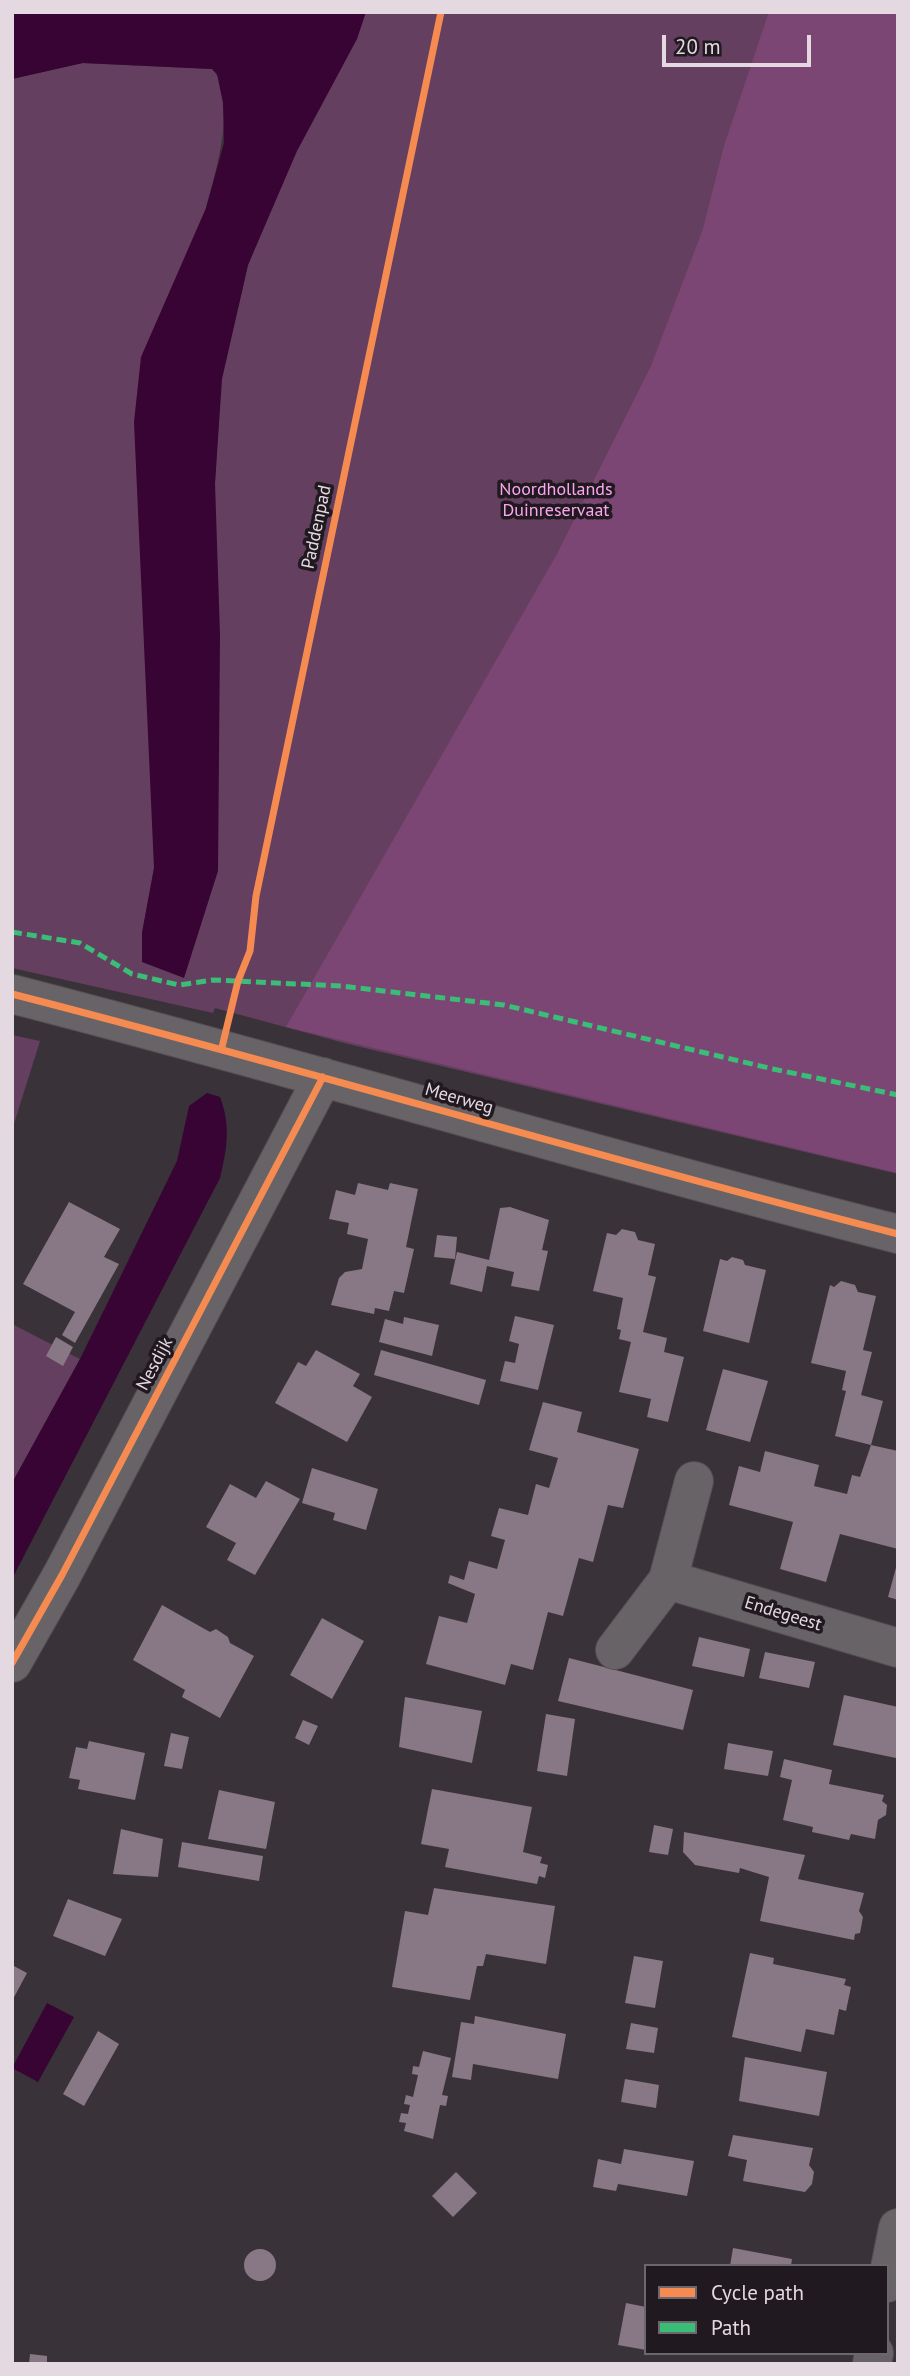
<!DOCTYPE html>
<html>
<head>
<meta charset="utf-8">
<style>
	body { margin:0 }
	#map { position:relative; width:910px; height:2376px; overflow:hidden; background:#3a3239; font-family:"PT Sans",sans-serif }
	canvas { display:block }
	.frame { position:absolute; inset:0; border:14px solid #e4d9e1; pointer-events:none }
	.legend { position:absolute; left:644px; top:2264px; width:245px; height:91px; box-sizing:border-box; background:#20191f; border:2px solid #6e666d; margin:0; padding:9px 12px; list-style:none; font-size:21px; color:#e4d9e1 }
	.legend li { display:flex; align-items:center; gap:14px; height:35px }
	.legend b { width:35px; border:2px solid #6e666d }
	.scale { position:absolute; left:662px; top:35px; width:149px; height:32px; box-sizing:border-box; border:4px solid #e4d9e1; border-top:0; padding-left:9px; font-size:21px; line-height:24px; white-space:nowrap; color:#e4d9e1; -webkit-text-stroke:5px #20191f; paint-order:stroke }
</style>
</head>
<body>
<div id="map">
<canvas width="910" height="2376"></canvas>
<div class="frame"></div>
<ul class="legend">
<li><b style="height:9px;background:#f68b52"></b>Cycle path</li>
<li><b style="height:9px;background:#3abd76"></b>Path</li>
</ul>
<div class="scale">20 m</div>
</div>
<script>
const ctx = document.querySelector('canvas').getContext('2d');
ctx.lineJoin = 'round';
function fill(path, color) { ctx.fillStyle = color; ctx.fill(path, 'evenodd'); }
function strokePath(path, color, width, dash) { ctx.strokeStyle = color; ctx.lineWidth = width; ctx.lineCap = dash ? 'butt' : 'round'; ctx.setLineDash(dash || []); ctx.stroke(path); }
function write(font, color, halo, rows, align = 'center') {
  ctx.font = font + ' "PT Sans",sans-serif'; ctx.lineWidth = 7; ctx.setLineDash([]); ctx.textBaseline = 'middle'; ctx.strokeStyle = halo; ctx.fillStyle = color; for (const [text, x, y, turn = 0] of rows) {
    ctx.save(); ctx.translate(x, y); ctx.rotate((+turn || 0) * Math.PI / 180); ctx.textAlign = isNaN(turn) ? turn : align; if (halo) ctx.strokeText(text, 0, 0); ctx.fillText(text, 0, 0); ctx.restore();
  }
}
fill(new Path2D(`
	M 347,12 L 898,12 L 898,1174 L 348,1044 L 215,1008 L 213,1013 L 12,968 L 12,79 L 82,63 L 212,69 C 239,97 215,175 206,208 L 154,868 L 142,933 L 142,962 L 215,484 L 221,380 L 248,265 Z
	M 12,1035 L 40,1041 L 12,1130 Z
	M 12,1324 L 80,1359 L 12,1483 Z`), '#653f5f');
fill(new Path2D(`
	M 769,12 L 898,12 L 898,1173 L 286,1027 L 557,554 L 651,366 L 703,229 L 724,146 Z`), '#7c4674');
fill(new Path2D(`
	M 20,12 L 366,12 L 357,39 L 297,151 L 248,265 L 222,379 L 215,483 L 220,635 L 218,871 L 184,978 L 142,962 L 142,933 L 154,868 L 134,422 L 141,357 L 206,208 L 224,143 L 223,103 L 217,74 L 212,69 L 83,63 L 12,79 L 12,14 Z
	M 207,1093 L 220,1097 C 231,1126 227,1149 220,1178 L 12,1579 L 12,1483 L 80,1359 L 177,1161 L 189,1106 Z
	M 47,2003 L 74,2017 L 38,2082 L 12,2068 Z`), '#370433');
fill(new Path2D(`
	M 358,1183 L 388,1190 L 390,1183 L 418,1189 L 406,1247 L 414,1249 L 404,1293 L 394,1291 L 389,1311 L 375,1308 L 374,1314 L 331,1305 L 339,1278 L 345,1272 L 362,1269 L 368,1239 L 347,1234 L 349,1223 L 329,1219 L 336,1190 L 355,1195 Z
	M 69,1202 L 120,1229 L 104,1257 L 119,1264 L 75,1343 L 62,1335 L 75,1312 L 23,1284 Z
	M 510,1207 L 549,1220 L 542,1250 L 548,1251 L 539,1291 L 511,1286 L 514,1272 L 487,1266 L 482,1292 L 450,1284 L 457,1252 L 489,1260 L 500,1208 Z
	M 622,1229 L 635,1232 L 638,1240 L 655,1244 L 648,1275 L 656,1277 L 643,1332 L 667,1338 L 664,1352 L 684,1357 L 668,1422 L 647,1417 L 651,1399 L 619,1392 L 631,1342 L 619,1339 L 621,1330 L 617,1329 L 623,1298 L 593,1291 L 607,1233 L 616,1235 Z
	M 437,1235 L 457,1237 L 455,1259 L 434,1257 Z
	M 732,1257 L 743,1260 L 745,1265 L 766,1270 L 749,1343 L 703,1331 L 720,1259 L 727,1261 Z
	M 841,1281 L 855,1285 L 858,1292 L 876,1296 L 863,1350 L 872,1352 L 861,1395 L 883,1401 L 871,1445 L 898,1451 L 898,1549 L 840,1534 L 826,1582 L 780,1569 L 793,1522 L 729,1505 L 739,1466 L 760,1472 L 765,1451 L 819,1465 L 814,1486 L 847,1494 L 852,1475 L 860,1477 L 871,1445 L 835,1436 L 846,1391 L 842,1390 L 846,1371 L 811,1363 L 830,1285 L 834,1287 Z
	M 515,1316 L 554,1325 L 538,1390 L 500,1381 L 505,1361 L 515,1363 L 519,1344 L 509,1341 Z
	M 404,1317 L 439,1325 L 432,1356 L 379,1342 L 385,1319 L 403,1324 Z
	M 56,1337 L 73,1347 L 63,1366 L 46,1356 Z
	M 316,1350 L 360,1374 L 353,1386 L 372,1397 L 347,1442 L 275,1403 L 298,1362 L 306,1366 Z
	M 381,1350 L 486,1380 L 479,1405 L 374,1375 Z
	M 723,1369 L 768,1381 L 750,1442 L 706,1430 Z
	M 543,1402 L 582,1412 L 577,1432 L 639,1449 L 623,1508 L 608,1505 L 593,1562 L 579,1558 L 563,1616 L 548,1612 L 533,1670 L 511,1664 L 505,1685 L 426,1664 L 439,1616 L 467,1623 L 475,1594 L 448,1583 L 450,1575 L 464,1580 L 469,1561 L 497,1569 L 505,1540 L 491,1536 L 499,1508 L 528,1515 L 536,1484 L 549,1488 L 558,1458 L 529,1450 Z
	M 312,1468 L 378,1489 L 366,1530 L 333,1520 L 335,1513 L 302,1503 Z
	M 266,1481 L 300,1499 L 255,1575 L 227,1560 L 236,1543 L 206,1527 L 230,1484 L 256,1498 Z
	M 897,1564 L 898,1564 L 898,1600 L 888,1597 Z
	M 162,1605 L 210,1632 L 216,1629 L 228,1637 L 230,1643 L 254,1656 L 220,1718 L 182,1697 L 185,1690 L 133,1660 Z
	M 322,1618 L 364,1641 L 332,1699 L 290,1675 Z
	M 699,1637 L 750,1649 L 744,1677 L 692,1666 Z
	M 765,1652 L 815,1662 L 809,1688 L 759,1678 Z
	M 569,1658 L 693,1690 L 683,1730 L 558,1701 Z
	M 844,1695 L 898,1707 L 896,1758 L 833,1745 Z
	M 405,1697 L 482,1711 L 472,1763 L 399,1747 Z
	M 546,1714 L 575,1719 L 567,1776 L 537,1771 Z
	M 303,1720 L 318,1726 L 309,1745 L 295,1738 Z
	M 171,1733 L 189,1737 L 182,1769 L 164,1766 Z
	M 89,1741 L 145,1753 L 135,1800 L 78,1789 L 80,1780 L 69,1778 L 76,1747 L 87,1749 Z
	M 728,1743 L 773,1751 L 768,1776 L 724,1769 Z
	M 784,1759 L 832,1770 L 829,1784 L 884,1795 L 882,1801 L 887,1805 L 886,1815 L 878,1820 L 875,1839 L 851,1834 L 849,1840 L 812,1832 L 813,1827 L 783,1820 L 792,1780 L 780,1777 Z
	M 432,1789 L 532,1807 L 523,1852 L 542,1857 L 540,1863 L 548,1865 L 545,1878 L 539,1876 L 537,1884 L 445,1867 L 449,1849 L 421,1844 Z
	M 219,1790 L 275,1802 L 266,1849 L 208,1839 Z
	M 654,1825 L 673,1829 L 668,1855 L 649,1852 Z
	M 121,1829 L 163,1839 L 158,1877 L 113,1874 Z
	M 684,1832 L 805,1855 L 798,1879 L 864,1893 L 859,1911 L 863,1917 L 860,1933 L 855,1934 L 854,1940 L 760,1921 L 769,1877 L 740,1868 L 739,1873 L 695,1865 L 683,1852 Z
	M 182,1842 L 263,1856 L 259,1881 L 178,1867 Z
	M 434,1888 L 555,1906 L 546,1964 L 486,1954 L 483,1966 L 477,1966 L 470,2000 L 392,1987 L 405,1911 L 428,1915 Z
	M 68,1899 L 122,1919 L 105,1956 L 53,1936 Z
	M 750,1953 L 774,1958 L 773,1964 L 846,1979 L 844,1985 L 851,1987 L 846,2011 L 839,2009 L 834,2035 L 806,2029 L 801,2052 L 732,2037 Z
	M 634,1956 L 663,1961 L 655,2008 L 625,2003 Z
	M 12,1965 L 27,1973 L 12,2001 Z
	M 475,2016 L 566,2034 L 558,2079 L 473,2064 L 471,2080 L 452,2077 L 461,2022 L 474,2024 Z
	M 631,2023 L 658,2028 L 654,2053 L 626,2049 Z
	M 98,2031 L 119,2044 L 84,2106 L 63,2094 Z
	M 423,2051 L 451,2058 L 442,2095 L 448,2096 L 446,2106 L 440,2105 L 433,2139 L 404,2131 L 406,2123 L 399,2122 L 401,2113 L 408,2114 L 410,2105 L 404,2104 L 406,2095 L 413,2097 L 418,2075 L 412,2074 L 413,2066 L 419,2067 Z
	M 745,2057 L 827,2072 L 819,2116 L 739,2101 Z
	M 625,2079 L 659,2085 L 656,2108 L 621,2102 Z
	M 733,2135 L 813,2148 L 809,2165 L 814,2172 L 812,2184 L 805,2192 L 743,2181 L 747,2160 L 728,2156 Z
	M 624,2149 L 694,2161 L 687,2196 L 618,2184 L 616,2191 L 593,2187 L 598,2159 L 621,2164 Z
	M 456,2172 L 477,2193 L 453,2217 L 432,2196 Z
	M 733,2248 L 792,2259 L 791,2266 L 730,2266 Z
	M244 2265a16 16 0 1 1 32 0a16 16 0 1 1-32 0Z
	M 626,2303 L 646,2307 L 646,2350 L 618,2345 Z
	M 30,2354 L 47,2356 L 47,2364 L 29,2364 Z`), '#887785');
const minor = new Path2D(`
	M 12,994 C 309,1070 601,1159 898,1234
	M 668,1580 L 898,1648
	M 615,1650 L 668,1580 L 694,1481
	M 12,1663 L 62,1575 L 323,1077
	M 887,2283 L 898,2228
	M 872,2364 L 874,2353`);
strokePath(minor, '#544e53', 40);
strokePath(minor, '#676366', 38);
strokePath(new Path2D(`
	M 12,932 L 80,943 L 132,974 L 179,985 L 213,980 L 341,986 L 504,1005 L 773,1069 L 898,1095`), '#3abd76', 5, [10, 5]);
strokePath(new Path2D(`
	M 12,994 C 309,1070 601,1159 898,1234
	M 222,1047 L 238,981 L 250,951 L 256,896 L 441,12
	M 12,1663 L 62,1575 L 323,1077`), '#f68b52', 7);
write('18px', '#fda6f0', '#20191f', [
	["Noordhollands",556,490],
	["Duinreservaat",556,511]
]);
write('18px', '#e4d9e1', '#20191f', [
	["Paddenpad",317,527,-78],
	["Meerweg",459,1099,16],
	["Nesdijk",155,1364,-62],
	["Endegeest",783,1614,17]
]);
</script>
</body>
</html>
